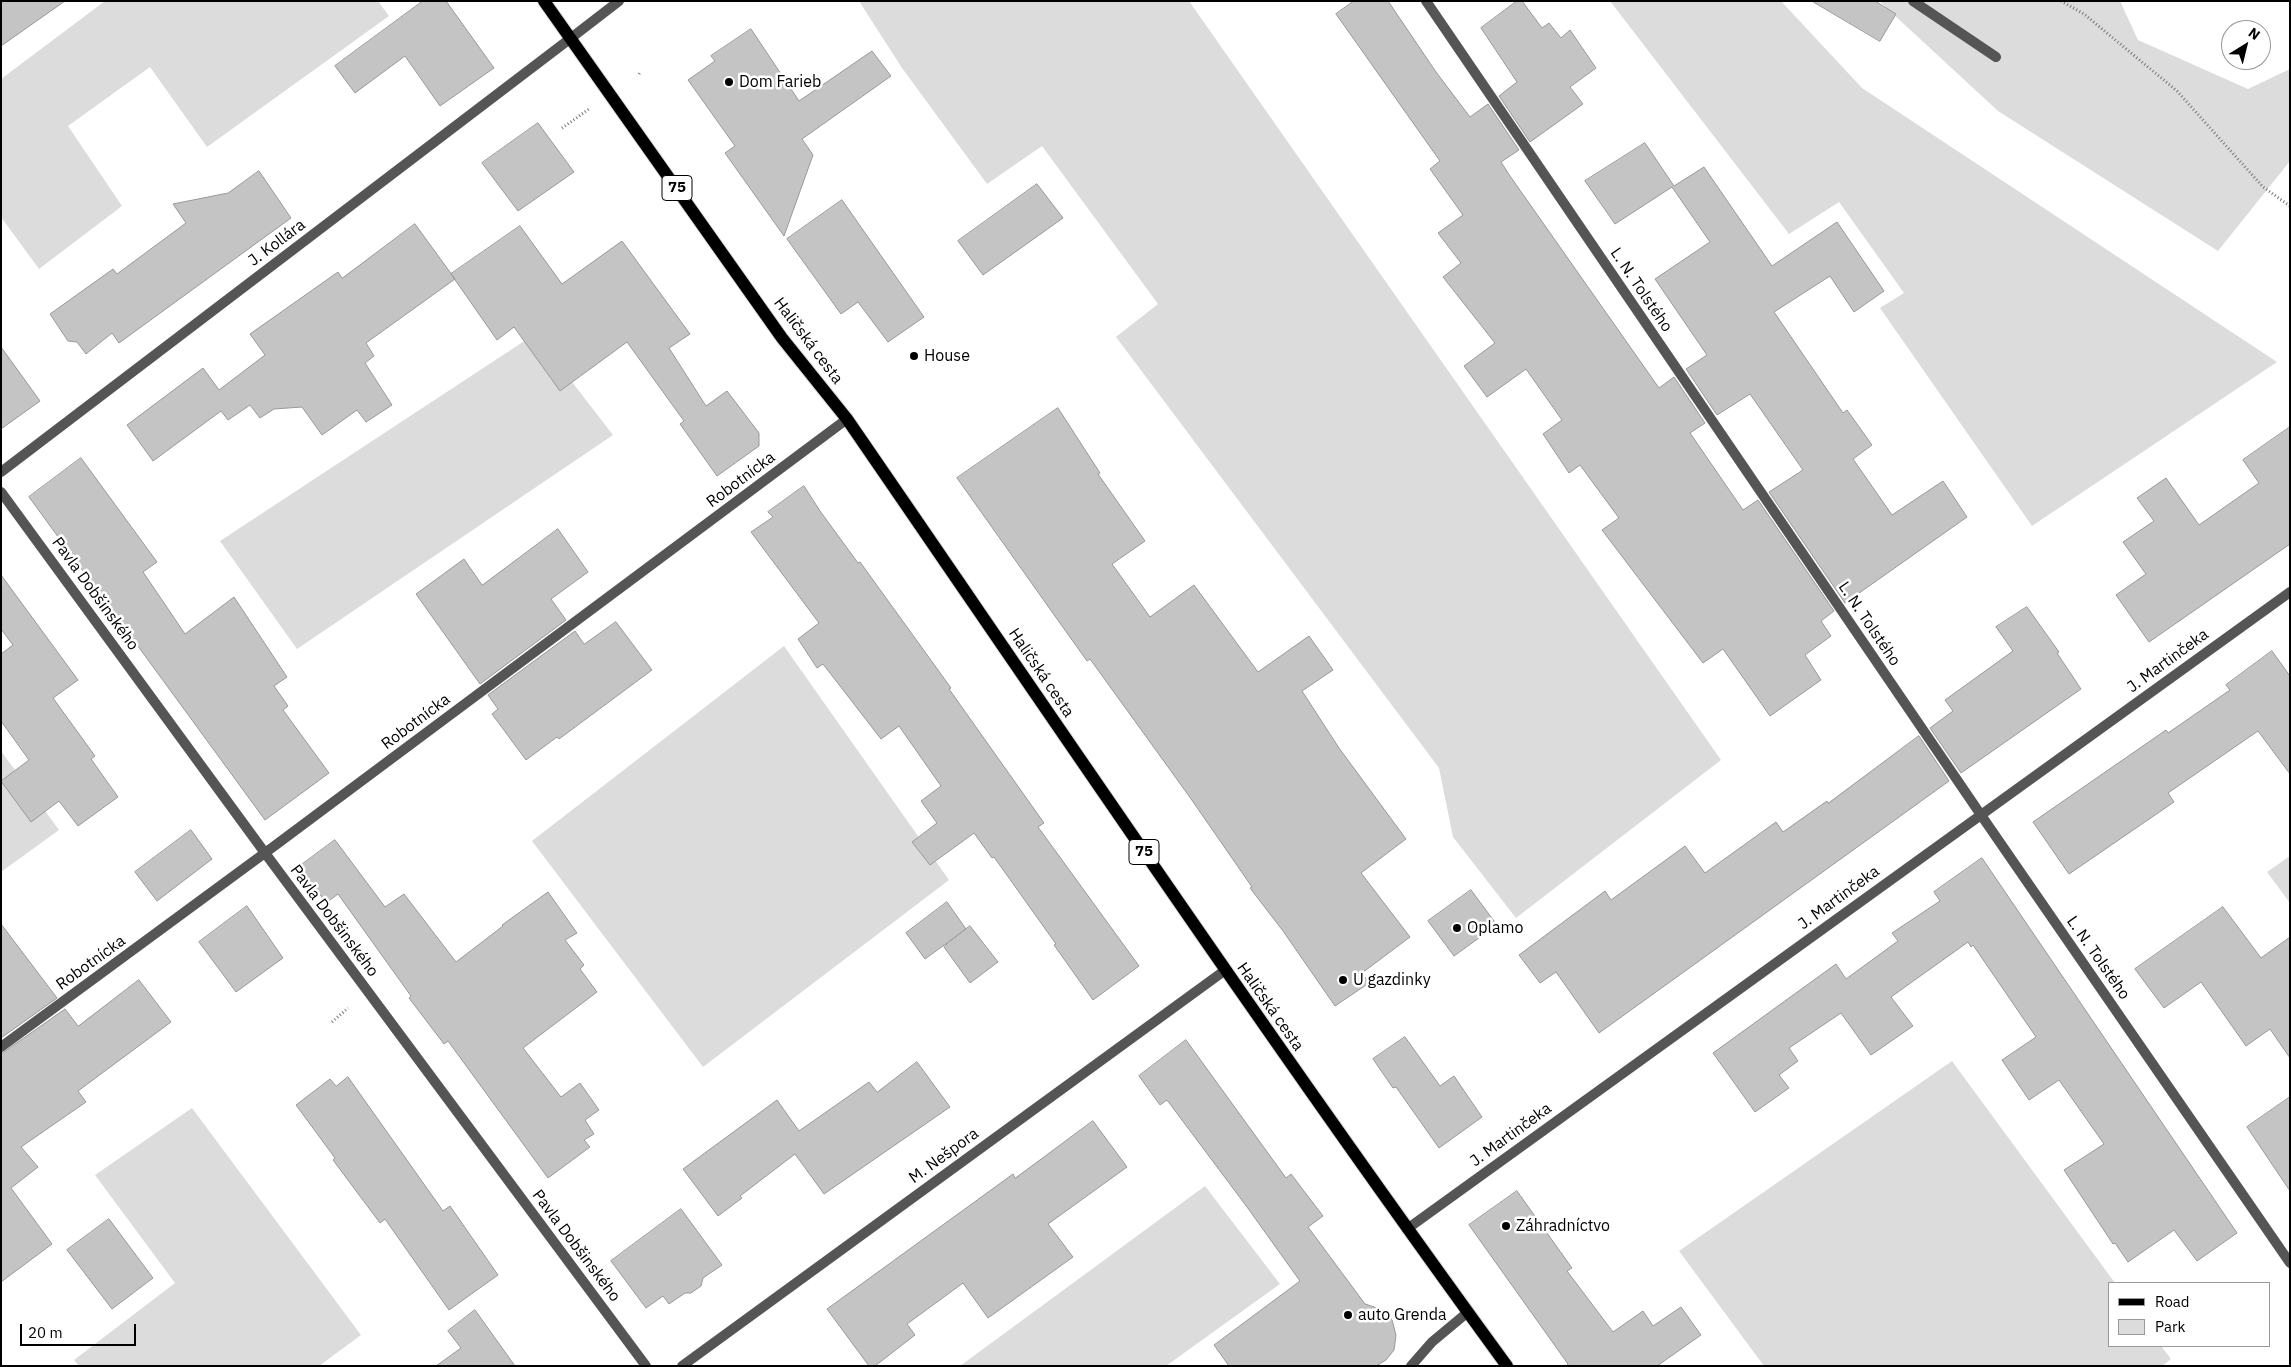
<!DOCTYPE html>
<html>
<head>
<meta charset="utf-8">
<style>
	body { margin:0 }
	#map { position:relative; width:2291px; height:1367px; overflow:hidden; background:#fff; font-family:"IBM Plex Sans",sans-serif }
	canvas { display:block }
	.frame { position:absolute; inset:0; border:2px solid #000; pointer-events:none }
	.legend { position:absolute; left:2108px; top:1282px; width:162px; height:65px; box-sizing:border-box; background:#fff; border:1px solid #999; margin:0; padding:6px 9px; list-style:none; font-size:15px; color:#000 }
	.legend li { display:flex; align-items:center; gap:10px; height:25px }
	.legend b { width:25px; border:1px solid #999 }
	.north { position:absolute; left:2221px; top:20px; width:50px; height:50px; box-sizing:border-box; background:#fff; border:1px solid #999; border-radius:50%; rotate:36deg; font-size:14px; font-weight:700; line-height:20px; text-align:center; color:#000 }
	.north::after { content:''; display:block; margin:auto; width:18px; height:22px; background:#000; clip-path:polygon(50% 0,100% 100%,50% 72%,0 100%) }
	.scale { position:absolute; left:20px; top:1324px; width:116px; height:22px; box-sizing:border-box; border:2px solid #000; border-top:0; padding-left:6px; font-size:15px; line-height:18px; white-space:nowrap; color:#000; -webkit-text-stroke:4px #fff; paint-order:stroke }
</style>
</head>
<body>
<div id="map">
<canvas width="2291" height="1367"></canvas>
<div class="frame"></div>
<ul class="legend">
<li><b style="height:6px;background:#000"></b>Road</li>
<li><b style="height:14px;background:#dcdcdc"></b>Park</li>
</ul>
<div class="north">N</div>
<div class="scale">20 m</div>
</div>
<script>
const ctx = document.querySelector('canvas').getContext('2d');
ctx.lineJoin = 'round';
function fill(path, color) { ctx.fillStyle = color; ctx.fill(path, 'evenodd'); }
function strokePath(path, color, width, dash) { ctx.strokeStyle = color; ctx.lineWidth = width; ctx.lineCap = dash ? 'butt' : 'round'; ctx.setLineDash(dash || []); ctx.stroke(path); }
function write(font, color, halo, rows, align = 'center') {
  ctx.font = font + ' "IBM Plex Sans",sans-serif'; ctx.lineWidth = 5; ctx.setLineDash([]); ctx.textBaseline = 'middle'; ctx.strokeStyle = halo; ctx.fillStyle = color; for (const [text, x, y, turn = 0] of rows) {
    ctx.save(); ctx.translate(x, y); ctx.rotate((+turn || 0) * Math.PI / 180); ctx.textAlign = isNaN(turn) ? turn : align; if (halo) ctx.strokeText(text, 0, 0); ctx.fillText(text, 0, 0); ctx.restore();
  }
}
fill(new Path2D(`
	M 105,1 L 378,1 L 389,16 L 207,147 L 150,67 L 68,126 L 122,206 L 39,269 L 1,217 L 1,79 Z
	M 859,1 L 1189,1 L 1721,760 L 1516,918 L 1453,837 L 1439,768 L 1116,337 L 1158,304 L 1042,146 L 987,184 L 902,68 Z
	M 1610,1 L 1781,1 L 1862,88 L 2277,362 L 2032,526 L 1880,308 L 1904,293 L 1839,202 L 1789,234 Z
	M 1879,1 L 2120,1 L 2138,40 L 2248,89 L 2290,69 L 2290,161 L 2218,251 L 1998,111 Z
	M 535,334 L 613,435 L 297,649 L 220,541 Z
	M 784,646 L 949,880 L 703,1067 L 532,841 Z
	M 1,751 L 59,830 L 1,872 Z
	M 2290,856 L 2290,903 L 2267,872 Z
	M 1952,1061 L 2115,1283 L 2110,1283 L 2110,1346 L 2161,1346 L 2171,1359 L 2162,1366 L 1764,1366 L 1679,1251 Z
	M 192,1108 L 361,1335 L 319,1366 L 79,1366 L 74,1360 L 175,1283 L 95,1175 Z
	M 1205,1186 L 1280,1284 L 1166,1366 L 960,1366 Z`), '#dcdcdc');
const building = new Path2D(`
	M 1,1 L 65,1 L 1,46 Z
	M 423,1 L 446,1 L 494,68 L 440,106 L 405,56 L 355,93 L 335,66 Z
	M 1354,1 L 1388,1 L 1436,72 L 1470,117 L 1488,104 L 1519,150 L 1501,162 L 1510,176 L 1659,388 L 1674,377 L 1705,423 L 1690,433 L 1743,510 L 1758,500 L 1834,611 L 1821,621 L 1831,636 L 1805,655 L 1821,680 L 1770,716 L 1723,649 L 1703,663 L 1602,530 L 1619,518 L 1580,465 L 1569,473 L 1543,434 L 1562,420 L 1526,369 L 1487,397 L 1464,366 L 1495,343 L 1443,277 L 1461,263 L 1438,233 L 1463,215 L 1430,169 L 1440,161 L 1336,14 Z
	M 1517,1 L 1522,1 L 1542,28 L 1549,23 L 1561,38 L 1570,30 L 1596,68 L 1570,87 L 1583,104 L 1530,142 L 1499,96 L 1517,82 L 1481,28 Z
	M 1812,1 L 1875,1 L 1896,14 L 1880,41 Z
	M 751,29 L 799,101 L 872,51 L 891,76 L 802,139 L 813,155 L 784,236 L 725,153 L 735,146 L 688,80 L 715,61 L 711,56 Z
	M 538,123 L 574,172 L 518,211 L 482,163 Z
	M 1645,143 L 1674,186 L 1704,167 L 1772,266 L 1837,222 L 1884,291 L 1854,312 L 1830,276 L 1774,312 L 1843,413 L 1847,410 L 1872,445 L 1853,459 L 1892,515 L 1943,481 L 1967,517 L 1845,603 L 1769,492 L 1803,470 L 1750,394 L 1717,415 L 1686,369 L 1707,355 L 1655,279 L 1710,242 L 1672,187 L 1615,224 L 1585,181 Z
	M 259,171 L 291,218 L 119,343 L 112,333 L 86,354 L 77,342 L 68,341 L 50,314 L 113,269 L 117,274 L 186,223 L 173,204 L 228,193 Z
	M 1037,184 L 1063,218 L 983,275 L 958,241 Z
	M 842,200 L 924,317 L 888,342 L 858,302 L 841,314 L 787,239 Z
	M 415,224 L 455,279 L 366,343 L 374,356 L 365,363 L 392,405 L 366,422 L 357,410 L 322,435 L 302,407 L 274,409 L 260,418 L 250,405 L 228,420 L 221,411 L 153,461 L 127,425 L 203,368 L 219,390 L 265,355 L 250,334 L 338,272 L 342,278 Z
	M 520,226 L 562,284 L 622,241 L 690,334 L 669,348 L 706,406 L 727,391 L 759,433 L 759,446 L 717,476 L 680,424 L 684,421 L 627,342 L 560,391 L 514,327 L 497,340 L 451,274 Z
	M 1,347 L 40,401 L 1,429 Z
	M 1058,408 L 1100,473 L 1098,474 L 1145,541 L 1112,564 L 1150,617 L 1194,585 L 1258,672 L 1309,636 L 1333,670 L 1302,691 L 1339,748 L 1406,839 L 1361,873 L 1410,937 L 1362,973 L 1369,983 L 1335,1006 L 1283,931 L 1250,888 L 1252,887 L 1189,796 L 1090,659 L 1087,661 L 1067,633 L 957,478 Z
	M 2290,427 L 2290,544 L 2149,642 L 2116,595 L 2146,574 L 2123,542 L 2154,521 L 2137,498 L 2166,478 L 2199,525 L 2259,483 L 2243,460 Z
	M 81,458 L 157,562 L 143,572 L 185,634 L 234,597 L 287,677 L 274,686 L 288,706 L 283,710 L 329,773 L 265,820 L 29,497 Z
	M 804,486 L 820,511 L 858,563 L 860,562 L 951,688 L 949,689 L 1044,823 L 1038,827 L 1139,966 L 1093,1000 L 1054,945 L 1056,944 L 994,857 L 992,858 L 974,833 L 930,865 L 912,842 L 937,823 L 921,801 L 941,786 L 899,726 L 881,739 L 823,664 L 817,668 L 798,639 L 819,623 L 751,532 L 773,517 L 768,512 Z
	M 558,529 L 588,572 L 551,599 L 566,620 L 480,684 L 416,594 L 464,559 L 482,585 Z
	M 1,575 L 78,680 L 53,698 L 95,756 L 91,759 L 118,797 L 78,826 L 59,801 L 31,822 L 1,781 L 29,760 L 1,721 L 1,654 L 13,645 L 1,629 Z
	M 2027,607 L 2059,652 L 2057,653 L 2081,689 L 1961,773 L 1930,728 L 1953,711 L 1945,700 L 2013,651 L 1996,627 Z
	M 616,622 L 652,670 L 559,739 L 557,737 L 526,760 L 492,714 L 498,709 L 488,695 L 575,631 L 584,644 Z
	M 2272,651 L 2290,676 L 2290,774 L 2258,731 L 2168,793 L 2174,802 L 2069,874 L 2033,822 L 2166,730 L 2168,733 L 2230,690 L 2226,685 Z
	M 1919,736 L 1949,781 L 1599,1033 L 1556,972 L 1540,983 L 1519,955 L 1605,891 L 1611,900 L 1685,846 L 1705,873 L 1776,822 L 1783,832 L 1827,801 L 1828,803 Z
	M 191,830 L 212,859 L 157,901 L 135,872 Z
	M 335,840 L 385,907 L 404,894 L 456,962 L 503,926 L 502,925 L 548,892 L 577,933 L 565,940 L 584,965 L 580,969 L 597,992 L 523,1048 L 561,1097 L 580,1083 L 599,1110 L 585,1120 L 594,1134 L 584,1140 L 590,1147 L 548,1178 L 448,1041 L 444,1044 L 409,998 L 411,996 L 338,894 L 326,903 L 300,866 Z
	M 1982,858 L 2237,1233 L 2197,1261 L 2174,1230 L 2128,1262 L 2115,1243 L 2113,1244 L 2064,1170 L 2104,1144 L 2059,1080 L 2029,1100 L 2002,1060 L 2036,1037 L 1973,945 L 1971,947 L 1968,942 L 1891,997 L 1913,1026 L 1871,1055 L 1841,1013 L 1789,1048 L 1798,1061 L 1779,1075 L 1789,1088 L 1755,1112 L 1713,1053 L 1836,964 L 1846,979 L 1898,941 L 1892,933 L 1940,901 L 1934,892 Z
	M 1471,890 L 1497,925 L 1454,956 L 1428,921 Z
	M 947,902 L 966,929 L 925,959 L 906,933 Z
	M 247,906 L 283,958 L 236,992 L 199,942 Z
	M 2223,907 L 2261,958 L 2290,937 L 2290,1058 L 2270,1029 L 2246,1046 L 2201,982 L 2164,1008 L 2135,969 Z
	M 1,924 L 57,998 L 1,1038 Z
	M 970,926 L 998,962 L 970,983 L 944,947 Z
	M 139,980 L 171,1022 L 78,1091 L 86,1102 L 21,1147 L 38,1167 L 11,1188 L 52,1244 L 1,1282 L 1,1054 L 65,1009 L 78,1026 Z
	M 1405,1037 L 1440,1086 L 1454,1076 L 1482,1117 L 1439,1148 L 1396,1087 L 1393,1088 L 1373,1059 Z
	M 1186,1040 L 1286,1178 L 1291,1174 L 1323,1216 L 1308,1227 L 1365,1304 L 1383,1310 L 1392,1320 L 1396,1335 L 1394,1350 L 1386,1360 L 1376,1366 L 1229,1366 L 1214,1345 L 1300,1281 L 1247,1207 L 1167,1100 L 1160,1105 L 1139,1076 Z
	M 917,1062 L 950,1107 L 824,1194 L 795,1154 L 740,1196 L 742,1198 L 718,1216 L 683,1169 L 777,1100 L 799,1131 L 869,1082 L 877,1092 Z
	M 348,1077 L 443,1211 L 450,1206 L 498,1275 L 449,1310 L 385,1219 L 380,1223 L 333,1160 L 335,1158 L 296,1105 L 330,1079 L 336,1086 Z
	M 2290,1097 L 2290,1191 L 2247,1127 Z
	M 1093,1121 L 1127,1167 L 1048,1224 L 1073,1257 L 988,1318 L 963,1283 L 907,1324 L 915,1335 L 875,1366 L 869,1366 L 827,1309 L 1013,1174 L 1015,1178 Z
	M 1517,1191 L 1572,1268 L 1567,1271 L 1613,1332 L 1643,1311 L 1653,1326 L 1681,1307 L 1701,1335 L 1657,1366 L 1566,1366 L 1568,1364 L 1469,1225 Z
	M 681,1209 L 722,1265 L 703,1278 L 701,1286 L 691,1293 L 685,1293 L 669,1304 L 663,1296 L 646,1308 L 611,1261 Z
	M 109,1219 L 153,1278 L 112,1309 L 67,1250 Z
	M 475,1310 L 515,1366 L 436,1366 L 461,1348 L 448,1331 Z`);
fill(building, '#c4c4c4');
strokePath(building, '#999', 1);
const primary = new Path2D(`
	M 544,1 L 782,338 L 847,419 C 1065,736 1280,1055 1507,1366`);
strokePath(primary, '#dbdbdb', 14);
strokePath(new Path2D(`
	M 2061,1 L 2084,14 L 2177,91 L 2263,187 L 2290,206
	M 639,74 L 640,72
	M 562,128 L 589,109
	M 332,1022 L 348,1008`), '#777', 3, [1, 2.5]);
strokePath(new Path2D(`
	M 1913,1 L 1996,57
	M 571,38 L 619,1
	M 1411,1366 L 1432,1342 L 1468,1312`), '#555', 10);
strokePath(new Path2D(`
	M 1426,1 L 1981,815 L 2290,1263
	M 1,472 L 571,38
	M 1,492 L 265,853 L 646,1366
	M 1,1047 L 273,847 L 847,419
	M 1407,1229 L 2290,592
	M 682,1366 L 1224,971`), '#555', 10);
strokePath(primary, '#000', 12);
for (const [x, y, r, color] of [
	[729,82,5,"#000"],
	[914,356,5,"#000"],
	[1457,928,5,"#000"],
	[1343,980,5,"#000"],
	[1506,1226,5,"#000"],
	[1348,1315,5,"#000"]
]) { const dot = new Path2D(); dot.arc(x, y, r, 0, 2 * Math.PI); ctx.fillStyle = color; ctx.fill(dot); strokePath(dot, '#fff', 2); }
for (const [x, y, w] of [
	[677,188,30],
	[1144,852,30]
]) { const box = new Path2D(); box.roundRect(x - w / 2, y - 12.5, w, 25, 4); ctx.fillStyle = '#fff'; ctx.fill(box); strokePath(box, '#000', 1); }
write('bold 15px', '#000', null, [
	["75",677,188],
	["75",1144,852]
]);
write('16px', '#000', '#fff', [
	["Dom Farieb",739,82],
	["House",924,356],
	["Oplamo",1467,928],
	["U gazdinky",1353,980],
	["Záhradníctvo",1516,1226],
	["auto Grenda",1358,1315]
], 'left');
write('16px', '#000', '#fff', [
	["J. Kollára",277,243,-37],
	["L. N. Tolstého",1641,290,56],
	["Haličská cesta",808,341,53],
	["Robotnícka",741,480,-37],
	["Pavla Dobšinského",95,594,54],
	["L. N. Tolstého",1869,624,56],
	["J. Martinčeka",2168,661,-36],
	["Haličská cesta",1041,673,56],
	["Robotnícka",416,722,-37],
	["J. Martinčeka",1839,898,-36],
	["Pavla Dobšinského",334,921,53],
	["L. N. Tolstého",2098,958,55],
	["Robotnícka",91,963,-36],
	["Haličská cesta",1270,1007,55],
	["J. Martinčeka",1511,1135,-36],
	["M. Nešpora",944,1156,-36],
	["Pavla Dobšinského",576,1246,53]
]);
</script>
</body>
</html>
